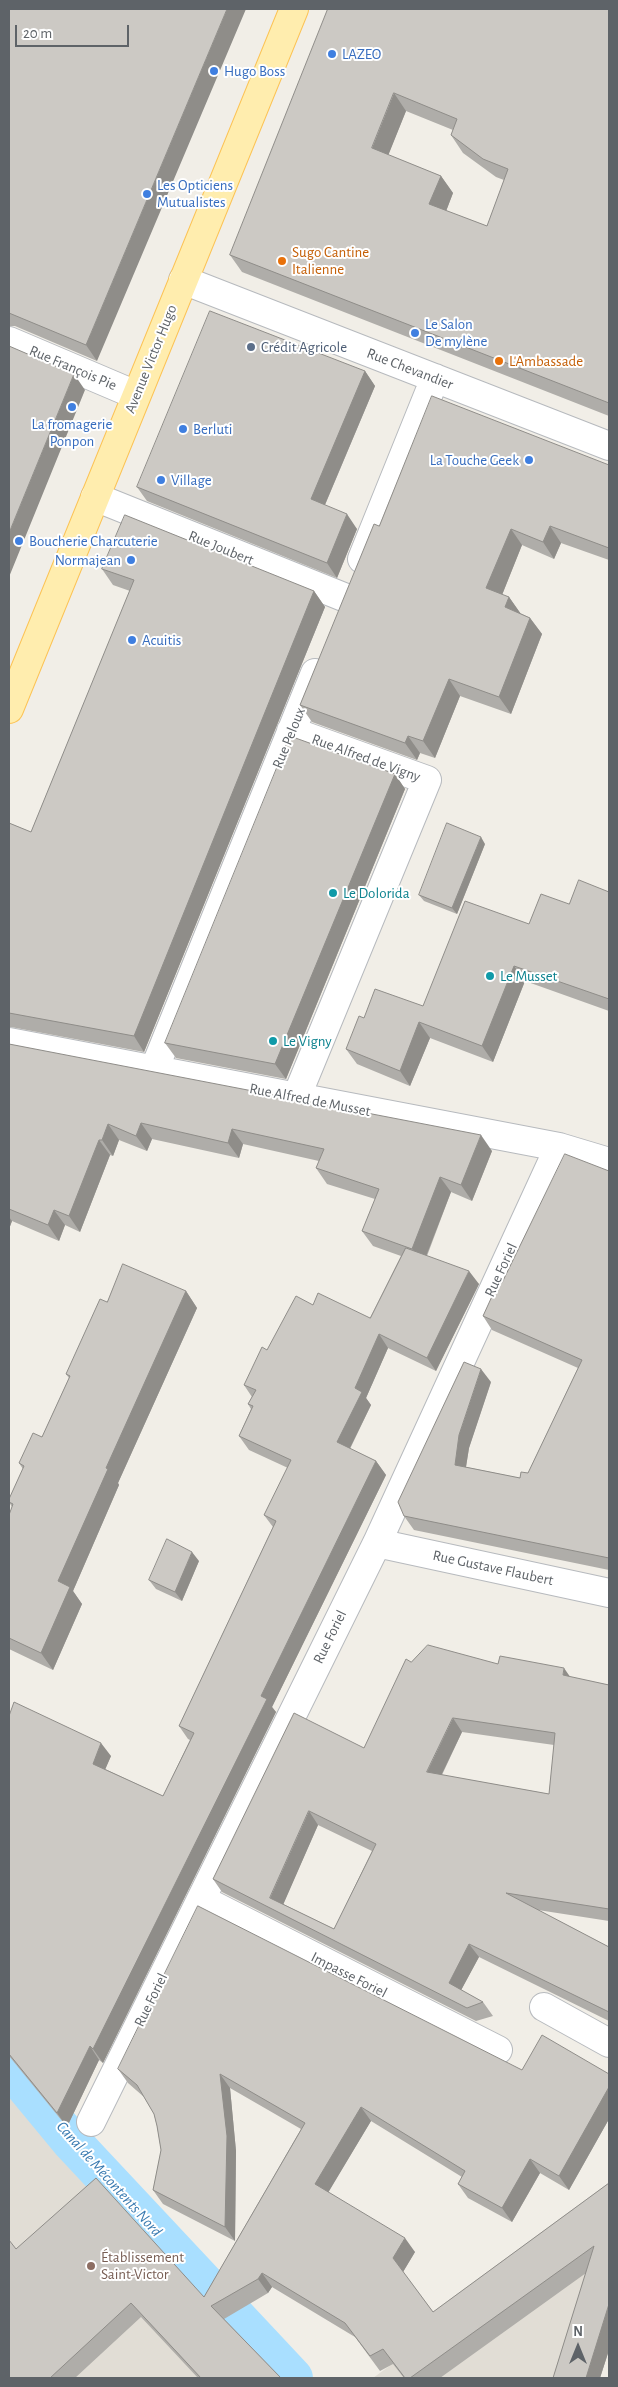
<!DOCTYPE html>
<html>
<head>
<meta charset="utf-8">
<style>
	body { margin:0 }
	#map { position:relative; width:618px; height:2387px; overflow:hidden; background:#f1eee7; font-family:"Alegreya Sans",sans-serif }
	canvas { display:block }
	.frame { position:absolute; inset:0; border:10px solid #5e6368; pointer-events:none }
	.north { position:absolute; left:553px; top:2322px; width:50px; height:50px; -webkit-text-stroke:4px #fff; paint-order:stroke; rotate:0deg; font-size:14px; font-weight:700; line-height:20px; text-align:center; color:#5e6368 }
	.north::after { content:''; display:block; margin:auto; width:18px; height:22px; background:#5e6368; clip-path:polygon(50% 0,100% 100%,50% 72%,0 100%) }
	.scale { position:absolute; left:15px; top:25px; width:114px; height:22px; box-sizing:border-box; border:2px solid #5e6368; border-top:0; padding-left:6px; font-size:15px; line-height:18px; white-space:nowrap; color:#5e6368; -webkit-text-stroke:4px #fff; paint-order:stroke }
</style>
</head>
<body>
<div id="map">
<canvas width="618" height="2387"></canvas>
<div class="frame"></div>
<div class="north">N</div>
<div class="scale">20 m</div>
</div>
<script>
const ctx = document.querySelector('canvas').getContext('2d');
ctx.lineJoin = 'round';
function fill(path, color) { ctx.fillStyle = color; ctx.fill(path, 'evenodd'); }
function strokePath(path, color, width, dash) { ctx.strokeStyle = color; ctx.lineWidth = width; ctx.lineCap = dash ? 'butt' : 'round'; ctx.setLineDash(dash || []); ctx.stroke(path); }
function write(font, color, halo, rows, align = 'center') {
  ctx.font = font + ' "Alegreya Sans",sans-serif'; ctx.lineWidth = 4; ctx.setLineDash([]); ctx.textBaseline = 'middle'; ctx.strokeStyle = halo; ctx.fillStyle = color; for (const [text, x, y, turn = 0] of rows) {
    ctx.save(); ctx.translate(x, y); ctx.rotate((+turn || 0) * Math.PI / 180); ctx.textAlign = isNaN(turn) ? turn : align; if (halo) ctx.strokeText(text, 0, 0); ctx.fillText(text, 0, 0); ctx.restore();
  }
}
fill(new Path2D(`
	M 9,2076 L 106,2192 L 277,2378 L 9,2378 Z
	M 604,2209 L 567,2378 L 373,2378 Z`), '#e1ddd5');
strokePath(new Path2D(`
	M 9,2066 L 71,2141 L 293,2378`), '#a9dfff', 40);
const minor = new Path2D(`
	M 183,280 L 609,446
	M 9,341 L 136,395
	M 95,497 L 346,598
	M 362,559 L 435,378
	M 291,731 L 427,780 L 296,1098
	M 9,1042 L 559,1147 L 609,1162
	M 154,1070 L 315,673
	M 377,1543 L 609,1593
	M 201,1899 L 498,2050
	M 544,2007 L 609,2043
	M 91,2122 L 377,1543 L 559,1147`);
const major = new Path2D(`
	M 9,709 L 294,9`);
strokePath(minor, '#b7babe', 30);
strokePath(major, '#fcc355', 30);
strokePath(minor, '#fff', 28);
strokePath(major, '#ffedae', 28);
fill(new Path2D(`
	M 9,9 L 97,361 L 15,326 L 9,326 Z
	M 328,9 L 609,9 L 609,416 L 242,272 L 230,255 ZM 406,111 L 453,130 L 451,135 L 463,153 L 496,177 L 504,180 L 487,226 L 446,211 L 453,193 L 441,176 L 388,155 Z
	M 365,371 L 375,386 L 325,505 L 357,529 L 337,578 L 147,501 L 137,487 Z
	M 609,465 L 609,560 L 561,543 L 554,559 L 522,545 L 502,595 L 509,597 L 520,613 L 530,618 L 542,634 L 511,714 L 460,696 L 435,758 L 420,753 L 417,760 L 312,722 L 300,705 L 379,526 Z
	M 102,569 L 314,591 L 325,607 L 144,1052 L 11,1027 L 9,1027 L 9,823 L 31,832 L 130,591 L 113,585 Z
	M 395,774 L 405,789 L 286,1079 L 176,1058 L 165,1043 Z
	M 485,844 L 457,914 L 424,901 L 419,895 Z
	M 609,892 L 609,1011 L 525,981 L 493,1062 L 430,1038 L 410,1086 L 357,1064 L 346,1049 L 364,1018 L 423,1006 L 529,924 L 569,904 Z
	M 9,1044 L 492,1151 L 472,1201 L 451,1192 L 427,1256 L 479,1284 L 436,1371 L 388,1348 L 366,1398 L 371,1405 L 350,1449 L 376,1461 L 386,1475 L 272,1707 L 276,1712 L 103,2063 L 99,2060 L 67,2127 L 9,2056 L 9,1716 L 111,1756 L 105,1769 L 163,1796 L 190,1740 L 188,1739 L 179,1726 L 273,1527 L 264,1515 L 288,1468 L 249,1450 L 239,1436 L 251,1409 L 248,1404 L 252,1397 L 244,1385 L 267,1350 L 313,1305 L 370,1318 L 401,1256 L 373,1246 L 362,1231 L 375,1199 L 327,1184 L 316,1168 L 319,1161 L 243,1144 L 239,1158 L 152,1139 L 147,1151 L 119,1140 L 113,1156 L 110,1155 L 80,1232 L 65,1225 L 59,1241 L 12,1221 L 9,1229 Z
	M 609,1171 L 609,1570 L 414,1530 L 404,1516 L 491,1382 L 469,1448 L 466,1467 L 520,1478 L 528,1473 L 578,1368 L 492,1330 L 483,1316 L 502,1282 Z
	M 186,1291 L 197,1308 L 118,1483 L 119,1485 L 73,1591 L 82,1604 L 53,1670 L 9,1649 L 9,1515 L 12,1507 L 9,1502 L 9,1499 L 23,1469 L 19,1463 L 42,1437 L 69,1378 L 66,1374 L 107,1302 Z
	M 199,1561 L 182,1601 L 156,1589 L 149,1580 Z
	M 411,1662 L 498,1664 L 570,1677 L 609,1685 L 609,1921 L 538,1910 L 609,1947 L 609,2021 L 479,1957 L 461,1990 L 483,2002 L 493,2016 L 476,2021 L 222,1892 L 213,1879 L 364,1748 ZM 462,1732 L 554,1745 L 549,1794 L 442,1775 ZM 318,1825 L 372,1851 L 334,1929 L 283,1904 Z
	M 118,2069 L 522,2070 L 609,2074 L 609,2119 L 569,2190 L 540,2173 L 512,2222 L 468,2198 L 458,2184 L 462,2177 L 371,2121 L 328,2192 L 415,2252 L 403,2272 L 433,2312 L 609,2183 L 609,2350 L 600,2378 L 553,2378 L 586,2273 L 440,2378 L 404,2378 L 393,2364 L 380,2371 L 355,2337 L 272,2287 L 268,2293 L 224,2319 L 281,2378 L 198,2378 L 141,2317 L 75,2378 L 9,2378 L 16,2249 L 204,2297 L 301,2129 L 230,2088 L 236,2151 L 235,2241 L 163,2204 L 153,2190 L 161,2150 L 157,2126 L 154,2114 L 144,2097 L 128,2083 Z`), '#afada9');
fill(new Path2D(`
	M 227,9 L 246,9 L 97,361 L 86,345 Z
	M 394,93 L 406,111 L 384,166 L 372,148 Z
	M 441,176 L 453,193 L 442,222 L 429,204 Z
	M 365,371 L 375,386 L 321,514 L 311,499 Z
	M 74,374 L 85,390 L 9,577 L 9,533 Z
	M 347,514 L 357,529 L 337,578 L 327,563 Z
	M 550,526 L 561,543 L 554,559 L 543,542 Z
	M 511,529 L 522,545 L 498,605 L 486,588 Z
	M 314,591 L 325,607 L 144,1052 L 134,1036 Z
	M 509,597 L 521,614 L 505,607 Z
	M 530,618 L 542,634 L 511,714 L 499,697 Z
	M 449,679 L 460,696 L 435,758 L 423,741 Z
	M 408,736 L 420,753 L 417,760 L 405,743 Z
	M 395,774 L 405,789 L 286,1079 L 275,1064 Z
	M 481,837 L 485,844 L 457,914 L 452,908 Z
	M 514,966 L 525,981 L 493,1062 L 482,1046 Z
	M 419,1022 L 430,1038 L 410,1086 L 400,1071 Z
	M 141,1123 L 152,1139 L 147,1151 L 136,1136 Z
	M 108,1124 L 119,1140 L 113,1156 L 102,1140 Z
	M 232,1129 L 243,1144 L 239,1158 L 228,1143 Z
	M 481,1135 L 492,1151 L 472,1201 L 461,1185 Z
	M 99,1140 L 110,1155 L 80,1232 L 69,1216 Z
	M 440,1177 L 451,1192 L 423,1264 L 412,1249 Z
	M 54,1210 L 65,1225 L 59,1241 L 48,1225 Z
	M 9,1217 L 12,1221 L 9,1229 Z
	M 469,1271 L 479,1284 L 436,1371 L 427,1358 Z
	M 186,1291 L 197,1308 L 118,1483 L 119,1485 L 73,1591 L 82,1604 L 53,1670 L 41,1653 L 58,1581 L 106,1468 Z
	M 379,1334 L 388,1348 L 366,1398 L 371,1405 L 346,1456 L 337,1442 L 355,1388 Z
	M 481,1369 L 491,1382 L 469,1448 L 464,1479 L 455,1465 L 459,1435 Z
	M 376,1461 L 386,1475 L 272,1707 L 276,1712 L 103,2063 L 93,2049 L 261,1696 Z
	M 192,1552 L 199,1561 L 182,1601 L 175,1592 Z
	M 564,1668 L 573,1681 L 563,1675 Z
	M 453,1718 L 462,1732 L 436,1786 L 427,1772 Z
	M 101,1743 L 111,1756 L 102,1777 L 93,1764 Z
	M 309,1811 L 318,1825 L 280,1912 L 270,1898 Z
	M 469,1944 L 479,1957 L 458,1996 L 449,1983 Z
	M 90,2046 L 99,2060 L 67,2127 L 57,2113 Z
	M 220,2074 L 230,2088 L 236,2151 L 235,2241 L 225,2227 Z
	M 609,2087 L 609,2119 L 569,2190 L 559,2176 Z
	M 361,2107 L 371,2121 L 325,2198 L 315,2184 Z
	M 530,2159 L 540,2173 L 512,2222 L 502,2208 Z
	M 405,2238 L 415,2252 L 403,2272 L 393,2258 Z
	M 262,2273 L 272,2287 L 268,2293 L 258,2279 Z
	M 609,2304 L 609,2350 L 600,2378 L 586,2378 Z`), '#8f8d89');
const building = new Path2D(`
	M 9,9 L 227,9 L 86,345 L 9,313 Z
	M 328,9 L 609,9 L 609,403 L 230,255 ZM 394,93 L 457,119 L 451,135 L 483,159 L 508,169 L 487,226 L 429,204 L 441,176 L 372,148 Z
	M 210,311 L 365,371 L 311,499 L 347,514 L 327,563 L 137,487 Z
	M 9,346 L 74,374 L 9,533 Z
	M 432,396 L 609,465 L 609,548 L 550,526 L 543,542 L 511,529 L 486,588 L 509,597 L 505,607 L 530,618 L 499,697 L 449,679 L 423,741 L 408,736 L 405,743 L 300,705 L 374,524 L 379,526 Z
	M 125,515 L 314,591 L 134,1036 L 9,1013 L 9,823 L 31,832 L 134,580 L 102,569 Z
	M 290,736 L 395,774 L 275,1064 L 165,1043 Z
	M 447,823 L 481,837 L 452,908 L 419,895 Z
	M 579,880 L 609,892 L 609,999 L 514,966 L 482,1046 L 419,1022 L 400,1071 L 346,1049 L 359,1016 L 364,1018 L 375,989 L 423,1006 L 465,901 L 529,924 L 541,894 L 569,904 Z
	M 9,1044 L 481,1135 L 461,1185 L 440,1177 L 412,1249 L 362,1231 L 379,1189 L 316,1168 L 324,1149 L 232,1129 L 228,1143 L 141,1123 L 136,1136 L 108,1124 L 102,1140 L 99,1140 L 69,1216 L 54,1210 L 48,1225 L 9,1209 Z
	M 565,1154 L 609,1171 L 609,1558 L 404,1516 L 398,1502 L 464,1362 L 481,1369 L 459,1435 L 455,1465 L 520,1478 L 521,1472 L 528,1473 L 582,1360 L 483,1316 L 499,1281 L 502,1282 Z
	M 406,1248 L 469,1271 L 427,1358 L 379,1334 L 355,1388 L 362,1392 L 337,1442 L 376,1461 L 261,1696 L 267,1699 L 93,2049 L 90,2046 L 57,2113 L 9,2054 L 9,1716 L 14,1702 L 101,1743 L 93,1764 L 163,1796 L 194,1733 L 179,1726 L 276,1521 L 264,1515 L 291,1460 L 239,1436 L 253,1406 L 248,1404 L 256,1390 L 244,1385 L 262,1347 L 267,1350 L 296,1296 L 313,1305 L 318,1293 L 370,1318 Z
	M 123,1264 L 186,1291 L 106,1468 L 108,1469 L 58,1581 L 70,1587 L 41,1653 L 9,1638 L 9,1515 L 13,1504 L 9,1502 L 9,1499 L 24,1466 L 19,1463 L 33,1433 L 42,1437 L 70,1376 L 66,1374 L 100,1299 L 107,1302 Z
	M 167,1539 L 192,1552 L 175,1592 L 149,1580 Z
	M 428,1645 L 498,1664 L 500,1656 L 564,1668 L 563,1675 L 609,1685 L 609,1909 L 506,1893 L 609,1947 L 609,2012 L 469,1944 L 449,1983 L 483,2002 L 467,2008 L 213,1879 L 294,1713 L 364,1748 L 406,1659 L 411,1662 ZM 453,1718 L 555,1733 L 549,1794 L 427,1772 ZM 309,1811 L 376,1844 L 334,1929 L 270,1898 Z
	M 198,1906 L 522,2070 L 542,2035 L 609,2074 L 609,2087 L 559,2176 L 530,2159 L 502,2208 L 458,2184 L 465,2171 L 361,2107 L 315,2184 L 405,2238 L 393,2258 L 433,2312 L 609,2183 L 609,2304 L 586,2378 L 553,2378 L 594,2246 L 410,2378 L 405,2378 L 383,2349 L 370,2356 L 345,2323 L 262,2273 L 258,2279 L 211,2306 L 281,2378 L 201,2378 L 131,2303 L 50,2378 L 9,2378 L 9,2240 L 16,2249 L 96,2178 L 204,2297 L 305,2123 L 220,2074 L 227,2136 L 225,2227 L 153,2190 L 161,2150 L 157,2126 L 154,2114 L 137,2085 L 118,2069 Z`);
fill(building, '#ccc9c4');
strokePath(building, '#8f8d89', 1);
for (const [x, y, r, color] of [
	[332,54,5,"#3f7fe0"],
	[214,71,5,"#3f7fe0"],
	[147,194,5,"#3f7fe0"],
	[282,261,5,"#e8710a"],
	[415,333,5,"#3f7fe0"],
	[251,347,5,"#5c6f8a"],
	[499,361,5,"#e8710a"],
	[72,407,5,"#3f7fe0"],
	[183,429,5,"#3f7fe0"],
	[529,460,5,"#3f7fe0"],
	[161,480,5,"#3f7fe0"],
	[19,541,5,"#3f7fe0"],
	[131,560,5,"#3f7fe0"],
	[132,640,5,"#3f7fe0"],
	[333,893,5,"#0f9aa8"],
	[490,976,5,"#0f9aa8"],
	[273,1041,5,"#0f9aa8"],
	[91,2266,5,"#8d6e63"]
]) { const dot = new Path2D(); dot.arc(x, y, r, 0, 2 * Math.PI); ctx.fillStyle = color; ctx.fill(dot); strokePath(dot, '#fff', 2); }
write('15px', '#366cbe', '#fff', [
	["LAZEO",342,54],
	["Hugo Boss",224,71],
	["Les Opticiens",157,185],
	["Mutualistes",157,202],
	["Le Salon",425,324],
	["De mylène",425,341],
	["La fromagerie",72,424,"center"],
	["Ponpon",72,441,"center"],
	["Berluti",193,429],
	["La Touche Geek",519,460,"right"],
	["Village",171,480],
	["Boucherie Charcuterie",29,541],
	["Normajean",121,560,"right"],
	["Acuitis",142,640]
], 'left');
write('15px', '#c56008', '#fff', [
	["Sugo Cantine",292,252],
	["Italienne",292,269],
	["L'Ambassade",509,361]
], 'left');
write('15px', '#4e5e75', '#fff', [
	["Crédit Agricole",261,347]
], 'left');
write('15px', '#5e6368', '#fff', [
	["Avenue Victor Hugo",151,359,-68],
	["Rue François Pie",73,368,23],
	["Rue Chevandier",410,369,21],
	["Rue Joubert",221,548,22],
	["Rue Peloux",289,738,-68],
	["Rue Alfred de Vigny",366,758,20],
	["Rue Alfred de Musset",310,1100,11],
	["Rue Foriel",501,1270,-65],
	["Rue Gustave Flaubert",493,1568,12],
	["Rue Foriel",330,1637,-64],
	["Impasse Foriel",349,1975,27],
	["Rue Foriel",151,2000,-64]
]);
write('15px', '#0d838f', '#fff', [
	["Le Dolorida",343,893],
	["Le Musset",500,976],
	["Le Vigny",283,1041]
], 'left');
write('15px', '#785e54', '#fff', [
	["Établissement",101,2257],
	["Saint-Victor",101,2274]
], 'left');
write('italic 16px', '#3a7bb1', '#fff', [
	["Canal de Mécontents Nord",109,2179,48]
]);
</script>
</body>
</html>
